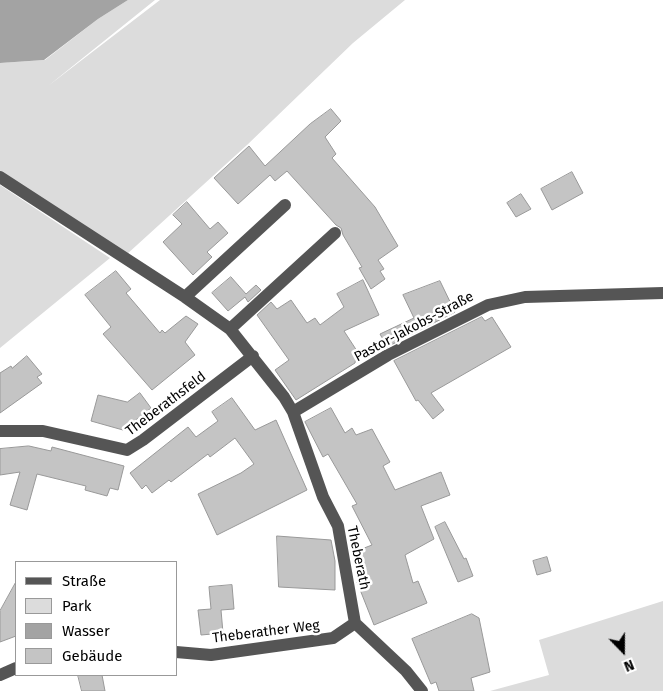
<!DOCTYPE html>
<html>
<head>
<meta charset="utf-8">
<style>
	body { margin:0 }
	#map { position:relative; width:663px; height:691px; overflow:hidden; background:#fff; font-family:"Fira Sans",sans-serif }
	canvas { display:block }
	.legend { position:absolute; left:15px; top:561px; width:162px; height:115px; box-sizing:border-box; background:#fff; border:1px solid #999; margin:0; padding:6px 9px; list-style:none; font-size:15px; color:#000 }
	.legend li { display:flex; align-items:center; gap:10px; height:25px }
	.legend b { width:25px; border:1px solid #999 }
	.north { position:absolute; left:598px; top:626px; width:50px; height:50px; -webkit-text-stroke:4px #fff; paint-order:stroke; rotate:158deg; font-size:14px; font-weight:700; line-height:20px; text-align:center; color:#000 }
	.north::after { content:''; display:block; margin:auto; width:18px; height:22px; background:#000; clip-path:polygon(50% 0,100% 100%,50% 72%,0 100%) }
</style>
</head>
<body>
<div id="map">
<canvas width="663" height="691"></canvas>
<ul class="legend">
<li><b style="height:6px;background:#555"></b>Straße</li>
<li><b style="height:14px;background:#dcdcdc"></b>Park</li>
<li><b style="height:14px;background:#a3a3a3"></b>Wasser</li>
<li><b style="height:14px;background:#c4c4c4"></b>Gebäude</li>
</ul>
<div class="north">N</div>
</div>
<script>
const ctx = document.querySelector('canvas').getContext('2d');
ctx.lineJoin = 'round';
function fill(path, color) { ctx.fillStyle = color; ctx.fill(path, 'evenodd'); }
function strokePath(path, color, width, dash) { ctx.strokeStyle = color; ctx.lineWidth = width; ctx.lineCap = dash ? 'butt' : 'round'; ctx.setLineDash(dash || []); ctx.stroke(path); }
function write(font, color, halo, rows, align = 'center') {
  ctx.font = font + ' "Fira Sans",sans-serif'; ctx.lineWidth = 5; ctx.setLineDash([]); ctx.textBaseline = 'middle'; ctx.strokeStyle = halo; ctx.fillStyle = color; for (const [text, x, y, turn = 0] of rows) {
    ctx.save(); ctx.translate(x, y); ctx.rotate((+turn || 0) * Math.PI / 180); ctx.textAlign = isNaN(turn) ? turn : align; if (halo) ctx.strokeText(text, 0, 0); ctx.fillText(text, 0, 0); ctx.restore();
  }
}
fill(new Path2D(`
	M 128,0 L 155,0 L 48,86 L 160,0 L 405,0 L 353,43 L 247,145 L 126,255 L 0,172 L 0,63 L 45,60 L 98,19 Z
	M 0,185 L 110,258 L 0,348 Z
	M 663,601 L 663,691 L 490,691 L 549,675 L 539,640 Z`), '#dcdcdc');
fill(new Path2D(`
	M 0,0 L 128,0 L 98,19 L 44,60 L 0,63 Z`), '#a3a3a3');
const building = new Path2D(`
	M 331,109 L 341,121 L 325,137 L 336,154 L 332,158 L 375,207 L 398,246 L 378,260 L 384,269 L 380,271 L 385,279 L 371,289 L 359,268 L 362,267 L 343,235 L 341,228 L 336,225 L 287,171 L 275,181 L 270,175 L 238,204 L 214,178 L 249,146 L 265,166 L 310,124 Z
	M 572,172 L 583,193 L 552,210 L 541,189 Z
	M 521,194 L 531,209 L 516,217 L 507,203 Z
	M 187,202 L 210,229 L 218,222 L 228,233 L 207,252 L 212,257 L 193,275 L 163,242 L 182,224 L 173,215 Z
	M 116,271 L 131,289 L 126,293 L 160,333 L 162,330 L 165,333 L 186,316 L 198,324 L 185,342 L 195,355 L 152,390 L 103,334 L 111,327 L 85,295 Z
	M 231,277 L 246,294 L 256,285 L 261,290 L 248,302 L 245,297 L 228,311 L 212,293 Z
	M 363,280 L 379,315 L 344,331 L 357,351 L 355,363 L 296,400 L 275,370 L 289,360 L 257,315 L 271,302 L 277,309 L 291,300 L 307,323 L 315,318 L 320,325 L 344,307 L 337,294 Z
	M 440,281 L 455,312 L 387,347 L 380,334 L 414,318 L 403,295 Z
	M 482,317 L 485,321 L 492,317 L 511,347 L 431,393 L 444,410 L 433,419 L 418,400 L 416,401 L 394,361 Z
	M 27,356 L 42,374 L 37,377 L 42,383 L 0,413 L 0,373 L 11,366 L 12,368 Z
	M 140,393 L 151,408 L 123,430 L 91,421 L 98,395 L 127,402 Z
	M 232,398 L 255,430 L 276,420 L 307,490 L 217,535 L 198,494 L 241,473 L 254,464 L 235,438 L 210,457 L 208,454 L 171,482 L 169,480 L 152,493 L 146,485 L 142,489 L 130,473 L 188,427 L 196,437 L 218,421 L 212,412 Z
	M 331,408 L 345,433 L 352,428 L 356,435 L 372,429 L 390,462 L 383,466 L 395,490 L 441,472 L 450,495 L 421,506 L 434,539 L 405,555 L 413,583 L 418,581 L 427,603 L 374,625 L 357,582 L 368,579 L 359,550 L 372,545 L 352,506 L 357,504 L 328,454 L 323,457 L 305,422 Z
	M 29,446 L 51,451 L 52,447 L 124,466 L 118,490 L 110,488 L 107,496 L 85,490 L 86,486 L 37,474 L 27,510 L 10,505 L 20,472 L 0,475 L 0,449 Z
	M 445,522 L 464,559 L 466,558 L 473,576 L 458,582 L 435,527 Z
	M 277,536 L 331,540 L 335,561 L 335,590 L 279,587 Z
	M 547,557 L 551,571 L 537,575 L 533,561 Z
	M 16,582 L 16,636 L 0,642 L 0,611 Z
	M 232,585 L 234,609 L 221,610 L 223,633 L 201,635 L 198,610 L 211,609 L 209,587 Z
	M 472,614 L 479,618 L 490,672 L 471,678 L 474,691 L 439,691 L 436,682 L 431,684 L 412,639 Z
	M 78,675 L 102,675 L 105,691 L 82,691 Z`);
fill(building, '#c4c4c4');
strokePath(building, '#999', 1);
strokePath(new Path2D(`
	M 0,177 L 185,297 L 230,329 L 284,397 L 293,412 L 388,355 L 488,305 L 525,297 L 663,293
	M 185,297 L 285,205
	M 230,329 L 335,233
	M 293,412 L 323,497 L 338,526 L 355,623 L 406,671 L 422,691
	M 0,431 L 43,431 L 127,450 L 143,440 L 253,356
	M 176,652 L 211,655 L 333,638 L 355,623
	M 0,675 L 16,668`), '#555', 12);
write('14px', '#000', '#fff', [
	["Pastor-Jakobs-Straße",414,327,-28],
	["Theberathsfeld",166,404,-37],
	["Theberath",358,558,78],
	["Theberather Weg",266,632,-7]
]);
</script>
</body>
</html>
